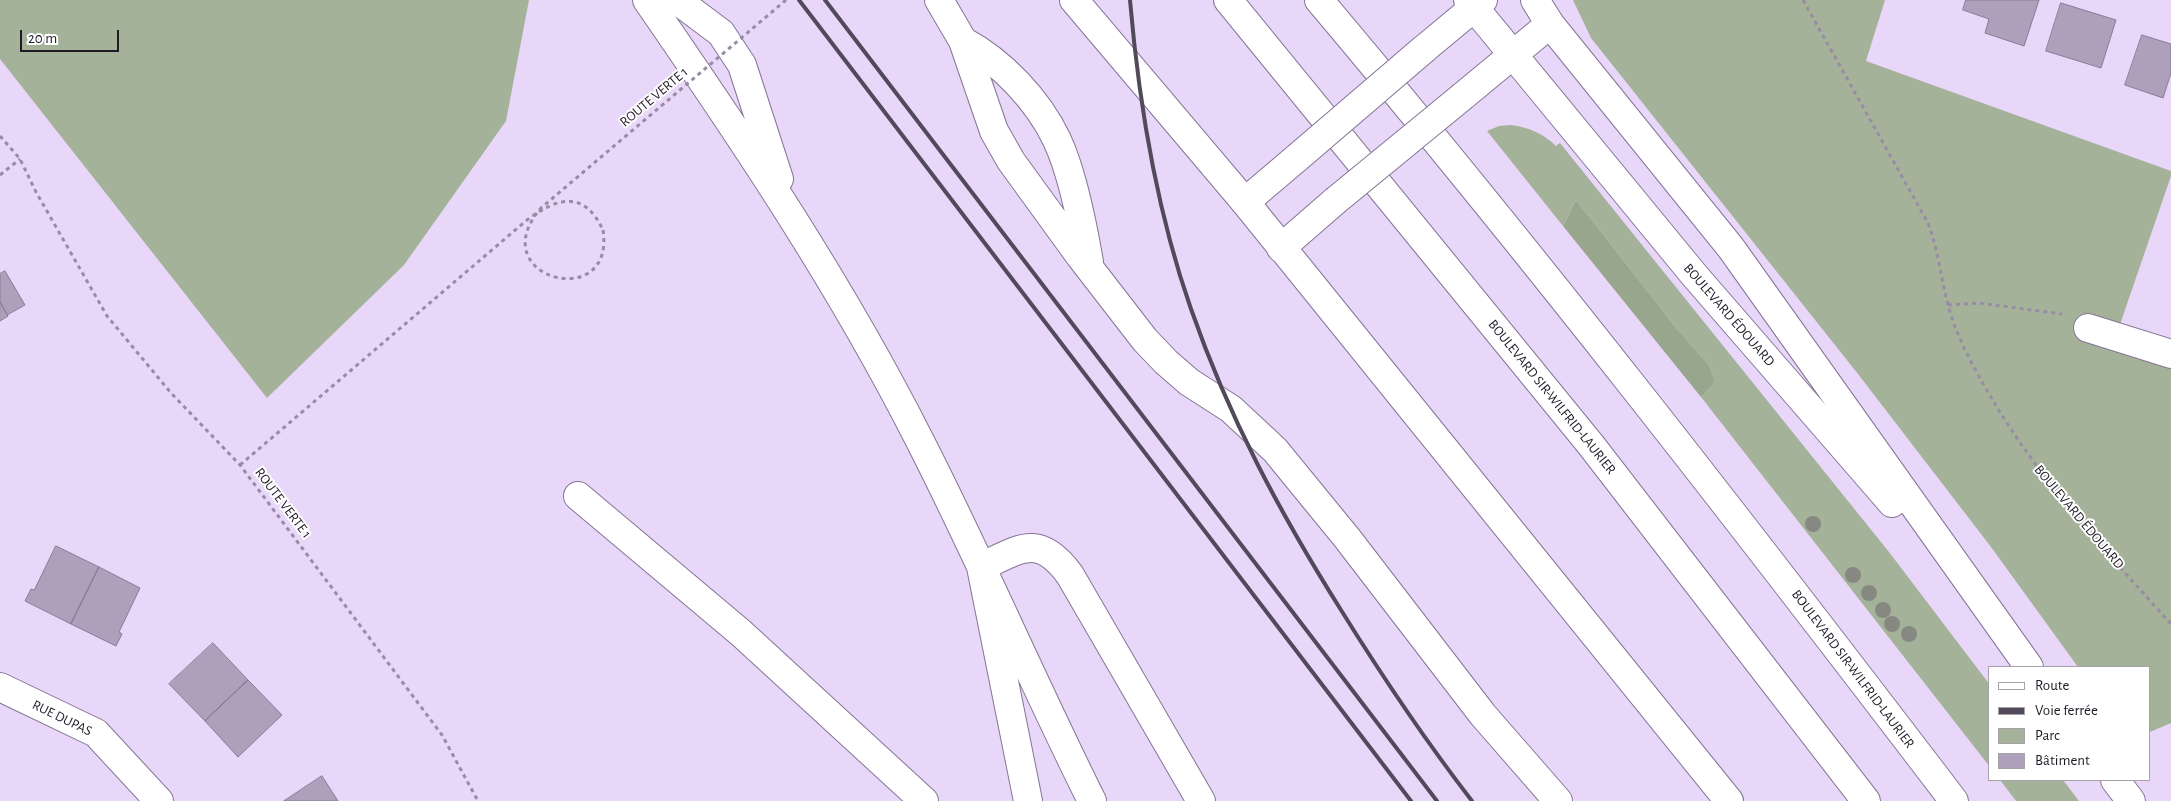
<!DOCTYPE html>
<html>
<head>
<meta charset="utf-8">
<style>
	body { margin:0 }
	#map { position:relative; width:2171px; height:801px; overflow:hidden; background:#e8d7f9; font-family:"Alegreya Sans",sans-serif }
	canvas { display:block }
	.legend { position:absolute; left:1988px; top:666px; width:162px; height:115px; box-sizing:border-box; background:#fff; border:1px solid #a6a3a8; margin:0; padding:6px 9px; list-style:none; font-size:15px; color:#201a26 }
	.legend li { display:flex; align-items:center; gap:10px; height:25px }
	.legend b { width:25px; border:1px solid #a6a3a8 }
	.scale { position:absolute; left:20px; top:30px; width:99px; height:22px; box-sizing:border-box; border:2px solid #201a26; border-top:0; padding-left:6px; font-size:15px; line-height:18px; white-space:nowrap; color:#201a26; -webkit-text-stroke:4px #fff; paint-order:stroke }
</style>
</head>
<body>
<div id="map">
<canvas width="2171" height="801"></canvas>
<ul class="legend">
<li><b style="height:6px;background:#fff"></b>Route</li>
<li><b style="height:6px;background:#52495a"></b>Voie ferrée</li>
<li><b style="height:14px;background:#a5b29a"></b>Parc</li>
<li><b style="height:14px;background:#aea0bb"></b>Bâtiment</li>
</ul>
<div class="scale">20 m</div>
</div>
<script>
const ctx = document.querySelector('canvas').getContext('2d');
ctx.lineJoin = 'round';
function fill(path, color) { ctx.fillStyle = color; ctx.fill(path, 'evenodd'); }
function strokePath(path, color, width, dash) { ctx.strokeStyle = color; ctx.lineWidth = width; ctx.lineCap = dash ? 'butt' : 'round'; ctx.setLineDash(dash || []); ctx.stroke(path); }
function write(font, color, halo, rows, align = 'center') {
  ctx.font = font + ' "Alegreya Sans",sans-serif'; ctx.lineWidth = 4; ctx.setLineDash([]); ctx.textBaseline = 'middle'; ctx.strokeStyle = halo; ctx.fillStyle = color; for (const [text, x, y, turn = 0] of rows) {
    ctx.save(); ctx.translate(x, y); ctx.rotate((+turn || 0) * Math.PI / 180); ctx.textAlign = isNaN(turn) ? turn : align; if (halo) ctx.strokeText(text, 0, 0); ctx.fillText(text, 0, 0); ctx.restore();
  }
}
fill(new Path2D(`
	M 0,0 L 529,0 L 506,121 L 404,265 L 267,398 L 0,59 Z
	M 1573,0 L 1885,0 L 1866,61 L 2171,171 L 2171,176 L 2116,336 L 2171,354 L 2171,723 L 2150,732 L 2150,667 L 2078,667 L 1991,547 L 1858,374 L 1591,38 Z
	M 1511,125 C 1528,127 1544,134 1556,146 L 1560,143 L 1889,552 L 1990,685 L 1990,767 L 1701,397 L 1715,382 L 1709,365 L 1677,329 L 1576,200 L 1563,226 L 1487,131 L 1499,126 Z
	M 2000,780 L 2063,780 L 2079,801 L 2016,801 Z`), '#a5b29a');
fill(new Path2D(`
	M 1576,200 L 1677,329 L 1709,365 L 1715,382 L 1701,397 L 1563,226 Z`), '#97a68c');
const building = new Path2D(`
	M 1966,0 L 2039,0 L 2024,46 L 1985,33 L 1989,19 L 1963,10 Z
	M 2061,3 L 2116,20 L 2101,68 L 2046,51 Z
	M 2142,35 L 2171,44 L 2171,73 L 2163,98 L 2125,85 Z
	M 5,271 L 25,305 L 7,315 L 0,302 L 0,274 Z
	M 0,302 L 8,316 L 0,321 Z
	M 56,546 L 99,567 L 71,624 L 25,601 L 31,589 L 34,590 Z
	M 99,567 L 140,588 L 119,632 L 122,634 L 116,646 L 71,624 Z
	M 213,643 L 248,680 L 205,721 L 169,684 Z
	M 248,680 L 282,715 L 238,757 L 205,721 Z
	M 322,776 L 338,801 L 284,801 Z`);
fill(building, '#aea0bb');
strokePath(building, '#8a7a99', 1);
const minor = new Path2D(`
	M 647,0 C 745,142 841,285 919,439 C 980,558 1032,681 1092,801
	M 677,0 L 721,33 L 742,65 L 779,179
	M 939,0 L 963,41 L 994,131 L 1011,161 L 1080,256 L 1145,340 L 1166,362 L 1189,382 L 1231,409 L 1275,450 L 1347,538 L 1483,715 L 1558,801
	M 1468,0 L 1695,276 L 1892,503
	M 1535,0 L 1550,24 L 1731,248 L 2029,667
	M 963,41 C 1002,62 1038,100 1057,140 C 1072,172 1083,227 1089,262
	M 1424,49 L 1483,0
	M 1463,96 L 1550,24
	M 1245,202 L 1298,157
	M 1281,248 L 1335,201
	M 2088,328 L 2171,354
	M 578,496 L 741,633 L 924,801
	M 0,687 L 96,733 L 159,801
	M 2115,780 L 2131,801
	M 1028,801 L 981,567 C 1021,548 1039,533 1070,575 L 1201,801`);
const highway = new Path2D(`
	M 1074,0 L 1245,202 L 1729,801
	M 1228,0 L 1591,445 L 1866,801
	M 1319,0 C 1539,261 1747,530 1954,801`);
strokePath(minor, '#857594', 30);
strokePath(highway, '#857594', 30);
strokePath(new Path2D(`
	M 1803,0 L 1928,223 C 1941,257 1942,295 1956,329 C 1967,357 1983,384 1998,409 C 2047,488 2109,555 2171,624
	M 0,136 L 20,159 L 36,192 L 107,316 L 171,393 L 240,465 L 442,735 L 478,801
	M 0,175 L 20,159
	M 1948,305 L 1979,303 L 2062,314
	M 240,465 L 527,220 C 558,197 584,190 603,230`), '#988ca5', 3, [4, 4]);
strokePath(minor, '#fff', 28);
strokePath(highway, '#fff', 28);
strokePath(new Path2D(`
	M 799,0 L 1411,801
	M 825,0 L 1437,801
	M 1130,0 C 1139,105 1156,209 1191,309 C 1229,418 1280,513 1341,610 C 1382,676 1425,740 1472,801`), '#52495a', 4);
const minorBridge = new Path2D(`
	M 1298,157 L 1424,49
	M 1335,201 L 1463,96`);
strokePath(minorBridge, '#857594', 30, []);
strokePath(new Path2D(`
	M 603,230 C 616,314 480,278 541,208 L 786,0`), '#988ca5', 3, [4, 4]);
strokePath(minorBridge, '#fff', 28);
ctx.fillStyle = '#858982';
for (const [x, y] of [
	[1813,524],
	[1853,575],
	[1869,593],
	[1883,610],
	[1892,624],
	[1909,634]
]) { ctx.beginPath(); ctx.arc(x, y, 8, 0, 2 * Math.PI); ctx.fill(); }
write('14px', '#201a26', '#fff', [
	["ROUTE VERTE 1",654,97,-40],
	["BOULEVARD ÉDOUARD",1729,315,49],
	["BOULEVARD SIR-WILFRID-LAURIER",1552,397,51],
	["ROUTE VERTE 1",283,503,53],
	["BOULEVARD ÉDOUARD",2079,517,50],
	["BOULEVARD SIR-WILFRID-LAURIER",1853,669,53],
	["RUE DUPAS",62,718,26]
]);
</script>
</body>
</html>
